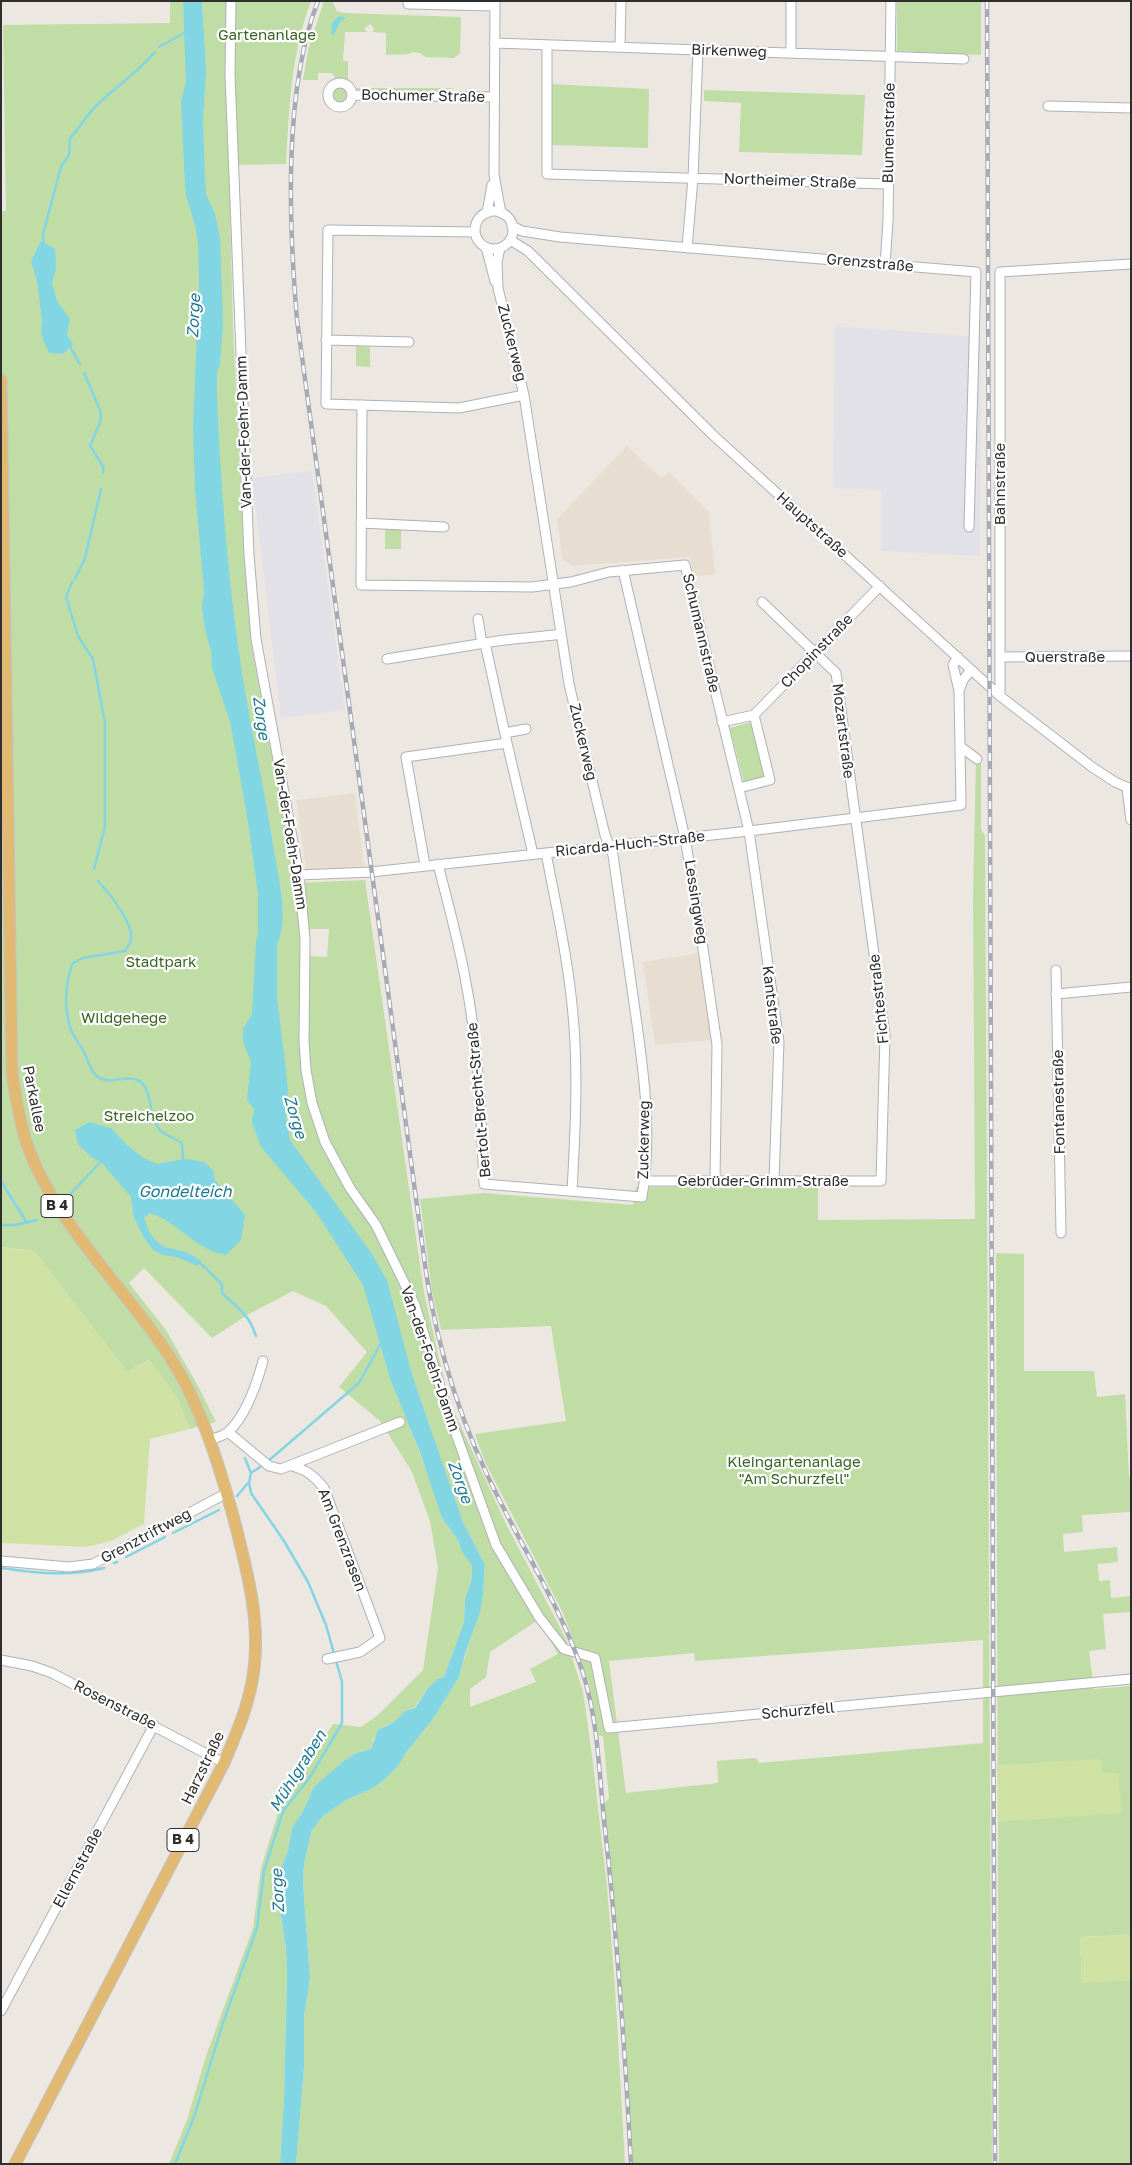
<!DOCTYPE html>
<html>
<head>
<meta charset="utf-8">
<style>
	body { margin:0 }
	#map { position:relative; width:1132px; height:2165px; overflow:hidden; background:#ede7e2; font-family:"Golos Text",sans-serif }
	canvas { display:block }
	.frame { position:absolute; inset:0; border:2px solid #2e2e2e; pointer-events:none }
</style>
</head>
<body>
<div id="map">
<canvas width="1132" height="2165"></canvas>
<div class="frame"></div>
</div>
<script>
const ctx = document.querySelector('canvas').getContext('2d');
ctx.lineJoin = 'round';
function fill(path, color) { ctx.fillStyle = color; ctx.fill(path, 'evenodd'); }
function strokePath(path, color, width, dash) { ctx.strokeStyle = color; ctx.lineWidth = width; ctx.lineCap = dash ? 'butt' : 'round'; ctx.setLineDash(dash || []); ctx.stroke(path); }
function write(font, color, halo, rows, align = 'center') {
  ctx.font = font + ' "Golos Text",sans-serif'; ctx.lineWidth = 4.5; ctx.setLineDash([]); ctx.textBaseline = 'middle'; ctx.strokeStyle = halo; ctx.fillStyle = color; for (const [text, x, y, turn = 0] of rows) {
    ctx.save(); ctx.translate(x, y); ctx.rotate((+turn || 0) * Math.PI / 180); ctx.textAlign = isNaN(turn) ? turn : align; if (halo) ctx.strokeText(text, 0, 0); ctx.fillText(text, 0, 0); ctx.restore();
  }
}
fill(new Path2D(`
	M 835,326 L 981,337 L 980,556 L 881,551 L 881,490 L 833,488 Z
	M 312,471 L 345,710 L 281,718 L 252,478 Z`), '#e2e1e7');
fill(new Path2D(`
	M 627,446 L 661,478 L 669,472 L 709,512 L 715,575 L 694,576 L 690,557 L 573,566 L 562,559 L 557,519 Z
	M 355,793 L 364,866 L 306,870 L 296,800 Z
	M 700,953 L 712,1040 L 655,1045 L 643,962 Z`), '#e8ddd1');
fill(new Path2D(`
	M 170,1 L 183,1 L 184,23 L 203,23 L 202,1 L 311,1 C 291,54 289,109 286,164 L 229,165 L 233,328 L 244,558 L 251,643 L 295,883 L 365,880 L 424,1293 L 449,1401 L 506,1524 L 566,1639 L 583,1692 L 592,1755 L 607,1887 L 615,1987 L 625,2164 L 296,2164 L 304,2068 L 304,2016 L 310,1979 L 303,1883 L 304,1864 L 312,1830 L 323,1816 L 346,1800 L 373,1788 L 384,1780 L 399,1765 L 405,1754 L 433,1719 L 459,1677 L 483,1596 L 485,1565 L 463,1522 L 423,1408 L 405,1414 L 436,1496 L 442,1518 L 459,1542 L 462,1552 L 472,1566 L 472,1578 L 465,1599 L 464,1622 L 444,1677 L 428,1688 L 414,1708 L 405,1711 L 394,1722 L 386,1725 L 374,1738 L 371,1749 L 357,1753 L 314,1787 L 303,1811 L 292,1828 L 288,1851 L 276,1882 L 286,1949 L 287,1976 L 284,2100 L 280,2164 L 169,2164 L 187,2120 L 206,2056 L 253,1928 L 261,1868 L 279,1810 L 333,1724 L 361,1727 L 378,1715 L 423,1670 L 438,1568 L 430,1521 L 412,1472 L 380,1421 L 339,1387 L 367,1352 L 326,1306 L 293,1291 L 249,1314 L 212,1338 L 144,1268 L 129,1283 L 166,1330 L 198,1386 L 216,1422 L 190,1429 L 177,1398 L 149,1360 L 127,1372 L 34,1251 L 1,1247 L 1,211 L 6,211 L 3,25 L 170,23 ZM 310,929 L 329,929 L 327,957 L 309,956 ZM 538,1620 L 558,1654 L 530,1669 L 536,1682 L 470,1707 L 470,1689 L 486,1677 L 490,1652 Z
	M 324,1 L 332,1 L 337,11 L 345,13 L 461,17 L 460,53 L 454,58 L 426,57 L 420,53 L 411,52 L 410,54 L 386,55 L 386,33 L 372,32 L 375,29 L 370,24 L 364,29 L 367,32 L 345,32 L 343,61 L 348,61 L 348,80 L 336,79 L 332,73 L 318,73 L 318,80 L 303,80 L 308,50 Z
	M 897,1 L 981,1 L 981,55 L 897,51 Z
	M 551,84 L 649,89 L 648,148 L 551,145 Z
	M332 95a8 8 0 1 1 16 0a8 8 0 1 1-16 0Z
	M 355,88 L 452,88 L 453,92 L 361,91 Z
	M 704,90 L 865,95 L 862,155 L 739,152 L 741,103 L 704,101 Z
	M 356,346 L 370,347 L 370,367 L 356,366 Z
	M 385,529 L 401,530 L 401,549 L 385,549 Z
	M 751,722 L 765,777 L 744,783 L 730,728 Z
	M 976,754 L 981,755 L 981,829 L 985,836 L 992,2164 L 633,2164 C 627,2044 618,1924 604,1804 L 609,1798 L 603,1736 L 599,1736 L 589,1683 L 563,1613 L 485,1462 L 475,1434 L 566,1421 L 551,1326 L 441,1330 L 432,1292 L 420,1199 L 484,1193 L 633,1205 L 636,1187 L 818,1185 L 818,1220 L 975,1219 L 973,898 ZM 983,1640 L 983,1743 L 759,1763 L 756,1758 L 717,1761 L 718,1783 L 626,1793 L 609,1661 L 694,1653 L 695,1661 Z
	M 996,1253 L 1024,1254 L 1024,1371 L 1094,1371 L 1097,1397 L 1125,1394 L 1129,1477 L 1131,1477 L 1131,1512 L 1082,1515 L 1083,1532 L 1063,1534 L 1064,1552 L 1117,1547 L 1118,1562 L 1098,1564 L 1099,1581 L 1110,1580 L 1111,1598 L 1131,1596 L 1131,1612 L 1103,1614 L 1106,1649 L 1089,1651 L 1094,1689 L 1131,1686 L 1131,1935 L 1080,1937 L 1082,1982 L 1131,1980 L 1131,2164 L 999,2164 Z`), '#c0dda6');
fill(new Path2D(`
	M 1,1247 L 34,1251 L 127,1372 L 150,1360 L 177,1398 L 190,1429 L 150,1439 L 144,1524 L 111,1541 L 87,1547 L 1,1543 Z
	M 1101,1759 L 1102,1773 L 1118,1773 L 1122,1813 L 998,1822 L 997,1765 Z
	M 1131,1935 L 1131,1980 L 1082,1983 L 1080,1937 Z`), '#d0e2a3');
fill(new Path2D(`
	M 183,1 L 202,1 L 206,69 L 203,120 L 205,179 L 206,194 L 215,214 L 220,237 L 223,324 L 220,364 L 217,373 L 217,398 C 221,490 228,582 242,673 C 251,730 264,787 273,844 C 277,871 290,920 277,944 L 277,997 L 285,1062 L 288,1091 L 285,1111 L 290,1140 L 372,1254 L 387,1280 L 412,1375 L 463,1522 L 485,1565 L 483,1596 L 480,1612 L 466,1651 L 459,1677 L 433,1719 L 405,1754 L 399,1765 L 384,1780 L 373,1788 L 346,1800 L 323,1816 L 312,1830 L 304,1864 L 303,1883 L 310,1979 L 304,2016 L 304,2068 L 296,2164 L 280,2164 L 284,2100 L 287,1976 L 286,1949 L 276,1882 L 288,1851 L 292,1828 L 303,1811 L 314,1787 L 345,1760 L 357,1753 L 371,1749 L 378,1730 L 394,1722 L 405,1711 L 415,1708 L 428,1688 L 438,1679 L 444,1677 L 464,1622 L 465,1599 L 472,1578 L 472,1566 L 462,1552 L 459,1542 L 442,1518 L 421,1455 L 390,1378 L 363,1285 L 316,1212 L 261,1147 L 252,1123 L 254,1109 L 247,1100 L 251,1062 L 243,1042 L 243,1029 L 252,1014 L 256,942 L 258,934 L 258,894 L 247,815 L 230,721 L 212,668 L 211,651 L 205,630 L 202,608 L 204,591 L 195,489 L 193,428 L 199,281 L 198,244 L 195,225 L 186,195 L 184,165 L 181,101 L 186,83 Z
	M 339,16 L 346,18 L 340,22 L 334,34 L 331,35 L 332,23 Z
	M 41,241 L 55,249 L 56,269 L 52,283 L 57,301 L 70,319 L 67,335 L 73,344 L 63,354 L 49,353 L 41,335 L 42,320 L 37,281 L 31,261 Z
	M 89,1122 L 111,1128 L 128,1146 L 142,1157 L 157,1164 L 184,1159 L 193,1160 L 204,1162 L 214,1171 L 214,1179 L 245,1215 L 241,1240 L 226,1255 C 195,1250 179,1222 150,1213 L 144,1218 C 157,1260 175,1240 201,1261 L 198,1266 L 176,1257 L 163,1255 L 153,1250 L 143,1236 L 134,1218 L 131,1197 L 101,1162 L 91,1157 L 78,1144 L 75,1130 Z`), '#82d5e2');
strokePath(new Path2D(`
	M 159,47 L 186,32
	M 44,246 L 43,234 L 61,167 L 69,155 L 70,138 C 80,128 86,116 95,107 C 114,88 138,72 155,52
	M 69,345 L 80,364
	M 84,373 L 100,410 L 101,420 L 90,446 L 103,466 L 103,473
	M 75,579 L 85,558 L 101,489
	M 72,582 L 66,597 L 78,636 L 93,659 L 104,718
	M 94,869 L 105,826 L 105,720
	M 98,881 C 109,893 134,923 131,940 C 130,944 127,947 125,951 L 83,958 L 73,963 C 65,983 64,1007 70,1027 C 73,1037 81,1045 85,1054 C 89,1062 90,1071 98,1077 C 110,1086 131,1072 142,1083 C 153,1094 148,1119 162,1132 C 168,1136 176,1139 182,1143 L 183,1160
	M 1,1181 L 27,1223
	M 65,1200 L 102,1160
	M 1,1225 L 16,1225 L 37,1220
	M 198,1261 L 222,1284 L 222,1293 C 239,1310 247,1311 256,1336
	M 245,1458 L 251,1473
	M 267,1462 L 359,1383 L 381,1343
	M 237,1496 L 249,1482
	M 173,1533 L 219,1510
	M 126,1557 L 165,1537
	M 114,1563 L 117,1562
	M 1,1568 C 36,1573 69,1577 104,1568
	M 175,2164 L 194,2117 L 223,2023 L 257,1928 L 264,1871 L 283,1811 L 310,1777 L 342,1723 L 342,1682 L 326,1625 L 308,1582 L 284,1541 L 251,1493 L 249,1482 L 251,1473 L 263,1465`), '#82d5e2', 2.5);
const minor = new Path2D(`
	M 231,1 L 230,75 L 249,555 L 256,639 L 299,875 L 305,939 L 304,1041 L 306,1070 L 312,1103 L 325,1142 L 350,1188 L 376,1225 L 415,1305 L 446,1406 L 496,1545 L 539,1617 L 564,1649 L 595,1658 L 609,1728 L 1131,1679
	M 408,1 L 408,4 L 494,6
	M 495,1 L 494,175 L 501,213
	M 791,1 L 791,53
	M 494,43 L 964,59
	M 547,45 L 547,174 L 888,184
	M 620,46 L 621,1
	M328 95a12 12 0 1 1 24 0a12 12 0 1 1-24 0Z
	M 352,95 L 493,97
	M 1048,106 L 1131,108
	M475 230a19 19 0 1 1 38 0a19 19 0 1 1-38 0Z
	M 487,213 L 492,185
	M 512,226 L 522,231 L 560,237 L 976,272 L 969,527
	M 475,232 L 328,230 L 326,404 L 459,408 L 524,395
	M 510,240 L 528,251 L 714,436 L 1000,696 L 1092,767 L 1115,782 L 1131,789
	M 486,247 L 495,281
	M 687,248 L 693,178 L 698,50
	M 885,265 L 888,221 L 891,1
	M 326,340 L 409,342
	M 362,405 L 361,585 L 532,587 L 571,582 L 609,572 L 685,565 L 749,831 L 779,1042 L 774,1180
	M 361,523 L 444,527
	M 623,570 L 685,838 L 699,921 L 717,1045 L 715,1180
	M 478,619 L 482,644
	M 485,643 C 511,638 535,638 561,634
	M 1000,657 L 1131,656
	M 387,659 L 485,643 L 507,743
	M 959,691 L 963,680 L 971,670
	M 1000,696 L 1000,272 L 1131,264
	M 754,715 L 880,586
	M 722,722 L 754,715 L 770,780 L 739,788
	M 505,733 L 526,729
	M 961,747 L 977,759
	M 1127,788 L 1131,820
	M 546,853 C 557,910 570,968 574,1027 C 578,1081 575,1137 572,1191
	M 438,864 C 448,904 459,943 466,983 C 479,1049 481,1117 484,1184 L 642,1197 C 653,1133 643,1066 634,1003 C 627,953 620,904 613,855 L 605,835 L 569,684 L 524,395 L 498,288 L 497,262 L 500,248
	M 425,865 L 406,757 L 507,743 L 533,854
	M 299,875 L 371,872 L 749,831 L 961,805 L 959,691 L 953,665 L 958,657
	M 1056,970 L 1061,1233
	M 1056,994 L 1131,987
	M 645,1181 L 881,1181 L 885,1035 L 836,673 L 762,602
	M 228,1432 L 269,1466 L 281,1469 L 400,1422
	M 210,1440 C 215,1438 223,1436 228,1432 C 246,1416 257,1383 263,1361
	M 292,1466 C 307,1470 314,1476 324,1488 L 380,1638 L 360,1652 L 327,1659
	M 1,1561 L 69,1567 L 93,1564 L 227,1493
	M 1,1660 L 32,1666 L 52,1673 L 224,1763
	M 1,2011 L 154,1725`);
const major = new Path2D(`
	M 1,380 L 12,1073 C 16,1097 19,1121 27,1144 C 53,1220 122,1285 166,1351 C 201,1403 220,1467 236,1527 C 248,1575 260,1620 254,1669 C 250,1703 237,1732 224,1763 L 15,2164`);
strokePath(minor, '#aeb1b8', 11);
strokePath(major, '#c4c4c4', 13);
strokePath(minor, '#fff', 9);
strokePath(major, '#e2b973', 11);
const rail = new Path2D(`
	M 318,1 C 283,91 289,225 297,320 L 426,1272 C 438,1353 464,1432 502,1505 C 530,1561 563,1613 583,1673 C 598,1720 599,1772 604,1820 C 617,1934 625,2049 631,2164
	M 987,1 L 995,2164`);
strokePath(rail, '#a5aab5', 4.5);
strokePath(rail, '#fff', 2.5, [8]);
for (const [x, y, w] of [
	[57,1206,32],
	[183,1840,32]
]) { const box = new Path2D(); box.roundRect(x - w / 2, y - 11.5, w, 23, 4); ctx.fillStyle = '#fff'; ctx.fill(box); strokePath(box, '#2e2e2e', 1); }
write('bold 14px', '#2e2e2e', null, [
	["B 4",57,1206],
	["B 4",183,1840]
]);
write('15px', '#3a6424', '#fff', [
	["Gartenanlage",267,35],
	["Stadtpark",161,962],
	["Wildgehege",124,1018],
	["Streichelzoo",149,1116],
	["Kleingartenanlage",794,1462],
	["\"Am Schurzfell\"",794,1479]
]);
write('15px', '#2e2e2e', '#fff', [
	["Birkenweg",729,51,2],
	["Bochumer Straße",423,96,1],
	["Blumenstraße",889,133,-89],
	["Northeimer Straße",790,181,2],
	["Grenzstraße",870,263,5],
	["Zuckerweg",512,343,76],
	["Van-der-Foehr-Damm",244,432,-92],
	["Bahnstraße",1000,484,-90],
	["Hauptstraße",812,525,42],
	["Schumannstraße",701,633,77],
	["Chopinstraße",817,651,-46],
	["Querstraße",1065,657],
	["Mozartstraße",843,731,83],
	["Zuckerweg",583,742,77],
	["Van-der-Foehr-Damm",290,834,81],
	["Ricarda-Huch-Straße",630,844,-6],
	["Lessingweg",696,902,81],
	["Fichtestraße",879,999,-96],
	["Kantstraße",772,1005,83],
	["Parkallee",34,1099,79],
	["Bertolt-Brecht-Straße",479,1100,-95],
	["Fontanestraße",1059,1102,-91],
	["Zuckerweg",644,1140,-89],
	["Gebrüder-Grimm-Straße",763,1181],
	["Van-der-Foehr-Damm",430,1359,71],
	["Grenztriftweg",146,1536,-28],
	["Am Grenzrasen",342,1540,69],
	["Rosenstraße",115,1705,27],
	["Schurzfell",798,1711,-5],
	["Harzstraße",203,1768,-64],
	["Ellernstraße",78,1868,-62]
]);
write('italic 16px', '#1e7991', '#fff', [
	["Zorge",194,316,-87],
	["Zorge",261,718,82],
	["Zorge",295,1117,74],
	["Gondelteich",185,1192],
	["Zorge",460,1482,70],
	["Mühlgraben",298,1771,-58],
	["Zorge",278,1891,-93]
]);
</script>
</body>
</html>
